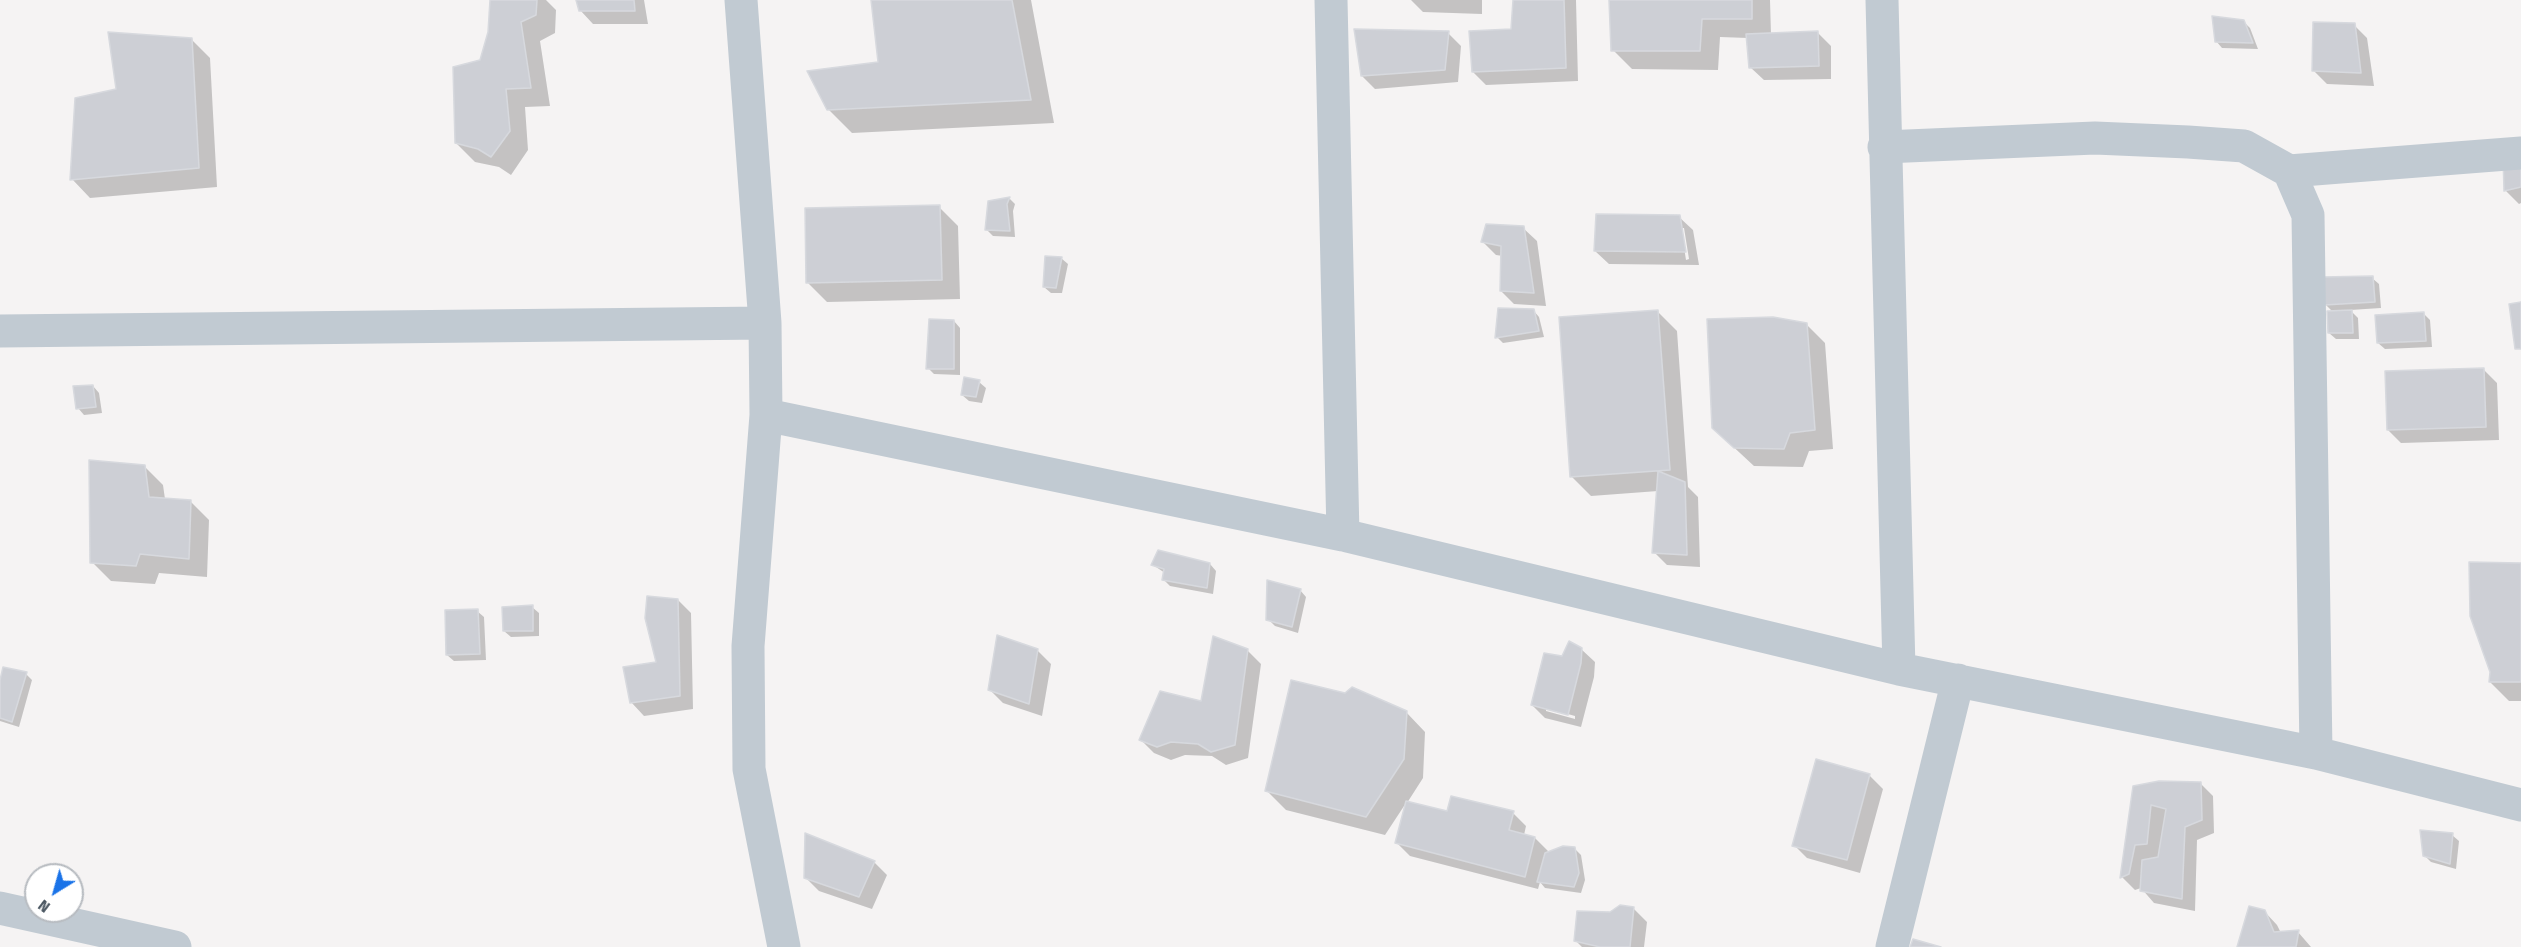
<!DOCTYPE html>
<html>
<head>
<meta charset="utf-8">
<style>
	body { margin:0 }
	#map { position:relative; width:2521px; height:947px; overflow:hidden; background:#f5f3f3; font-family:"Fira Sans Condensed",sans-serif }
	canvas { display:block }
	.north { position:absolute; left:24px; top:863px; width:60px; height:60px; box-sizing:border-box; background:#fff; border:2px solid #b7bbc0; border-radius:50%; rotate:217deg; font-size:16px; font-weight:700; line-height:24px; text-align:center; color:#4a5661 }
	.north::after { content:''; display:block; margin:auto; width:21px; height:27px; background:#1a73e8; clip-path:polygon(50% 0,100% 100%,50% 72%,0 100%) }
</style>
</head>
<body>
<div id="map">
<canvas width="2521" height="947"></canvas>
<div class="north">N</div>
</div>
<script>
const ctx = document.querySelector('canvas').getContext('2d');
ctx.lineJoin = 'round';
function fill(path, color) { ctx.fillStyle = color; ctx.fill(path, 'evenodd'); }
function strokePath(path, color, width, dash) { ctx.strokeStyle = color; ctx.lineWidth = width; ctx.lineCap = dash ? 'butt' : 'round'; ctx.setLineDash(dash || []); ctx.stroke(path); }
fill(new Path2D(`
	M 492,0 L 546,0 L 556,10 L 555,33 L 540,41 L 550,106 L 525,107 L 528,150 L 511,175 L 499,167 L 475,162 L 456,143 L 490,32 Z
	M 578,0 L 644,0 L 648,24 L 593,24 L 580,10 Z
	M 872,0 L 1031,0 L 1054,123 L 852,133 L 828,109 L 880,63 Z
	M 1411,0 L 1482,0 L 1482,14 L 1423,12 Z
	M 1514,0 L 1576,0 L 1578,81 L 1486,85 L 1473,72 L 1513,30 Z
	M 1611,0 L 1770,0 L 1771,35 L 1818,33 L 1831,46 L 1831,79 L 1764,80 L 1750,67 L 1748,38 L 1720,37 L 1718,70 L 1632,69 L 1613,50 Z
	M 2243,21 L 2250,28 L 2258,49 L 2222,48 L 2216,41 Z
	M 2354,25 L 2367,38 L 2374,86 L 2327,84 L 2314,71 Z
	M 1448,33 L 1461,46 L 1458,82 L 1375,89 L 1362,76 Z
	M 191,39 L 210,58 L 217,187 L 90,198 L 72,179 Z
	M 2521,157 L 2521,203 L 2519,204 L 2506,191 L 2504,158 Z
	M 1009,198 L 1015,204 L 1013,211 L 1015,237 L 993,236 L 987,230 Z
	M 939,207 L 958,226 L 960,299 L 827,302 L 808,283 Z
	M 1679,217 L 1693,230 L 1699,265 L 1609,264 L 1595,251 ZM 1681,228 L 1684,228 L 1689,259 L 1686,260 Z
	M 1523,228 L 1537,241 L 1546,306 L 1514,304 L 1501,291 L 1503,256 L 1496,255 L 1483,242 Z
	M 1061,258 L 1068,264 L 1062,293 L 1051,293 L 1044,287 Z
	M 2372,278 L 2379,284 L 2381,308 L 2350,310 L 2358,318 L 2359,339 L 2336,339 L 2329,333 L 2333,312 L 2326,305 Z
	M 1533,310 L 1539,317 L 1544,337 L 1503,343 L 1497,337 Z
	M 1658,312 L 1677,331 L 1688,487 L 1698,497 L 1700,567 L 1667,565 L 1654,552 L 1658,491 L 1591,496 L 1572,477 Z
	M 2424,314 L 2430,320 L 2432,347 L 2385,349 L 2378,343 Z
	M 954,321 L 960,328 L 960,375 L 934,374 L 928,368 Z
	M 1806,324 L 1825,343 L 1833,449 L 1809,451 L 1803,467 L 1754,466 L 1713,428 Z
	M 2483,369 L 2497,383 L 2499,440 L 2401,443 L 2388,430 Z
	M 979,382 L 986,388 L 982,403 L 969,401 L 962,395 Z
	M 93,386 L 99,393 L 102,413 L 84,415 L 78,408 Z
	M 144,466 L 163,485 L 165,499 L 190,501 L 209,520 L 207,577 L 159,573 L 155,584 L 111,581 L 92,562 Z
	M 1210,564 L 1216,571 L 1213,594 L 1170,586 L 1164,580 L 1165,573 L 1153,565 Z
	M 2521,565 L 2521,701 L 2509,701 L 2490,682 Z
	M 1300,590 L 1306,597 L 1298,633 L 1275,626 L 1268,619 Z
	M 678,600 L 691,613 L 693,709 L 644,716 L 631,702 L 658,663 Z
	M 532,607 L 539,613 L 539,636 L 511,637 L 504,631 Z
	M 477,611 L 484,617 L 486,660 L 454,661 L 447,655 Z
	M 1581,649 L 1595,662 L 1594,677 L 1581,727 L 1545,718 L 1532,705 ZM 1546,708 L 1575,716 L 1575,719 L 1546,711 Z
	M 1038,651 L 1051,664 L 1042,716 L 1003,703 L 990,690 Z
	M 1248,651 L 1261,664 L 1248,758 L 1226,765 L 1212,756 L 1185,755 L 1171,760 L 1154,753 L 1141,740 L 1202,703 Z
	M 26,674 L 32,680 L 19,727 L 0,721 L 0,686 Z
	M 1406,712 L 1425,732 L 1423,778 L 1407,803 L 1448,813 L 1513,813 L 1526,826 L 1524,835 L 1535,838 L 1548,851 L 1547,854 L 1575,849 L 1581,855 L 1585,880 L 1581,893 L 1545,888 L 1540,882 L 1538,889 L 1410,856 L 1397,843 L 1406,803 L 1385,835 L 1286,810 L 1267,791 Z
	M 1817,761 L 1870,776 L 1883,789 L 1860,873 L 1807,858 L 1794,845 Z
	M 2200,783 L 2213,796 L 2214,833 L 2197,840 L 2195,911 L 2154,903 L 2141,888 L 2135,890 L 2122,877 L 2134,787 Z
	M 2452,835 L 2459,841 L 2456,869 L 2431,862 L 2424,855 Z
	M 874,862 L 887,875 L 872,909 L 819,891 L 805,877 Z
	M 1633,908 L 1647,922 L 1644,947 L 1582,947 L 1576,941 L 1610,913 Z
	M 2264,911 L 2277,925 L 2281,933 L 2298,932 L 2311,947 L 2240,947 Z`), '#0003');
const building = new Path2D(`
	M 490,0 L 537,0 L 536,15 L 521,22 L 531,88 L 506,89 L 510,131 L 491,157 L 478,149 L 455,143 L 453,67 L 480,60 L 488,32 Z
	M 576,0 L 634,0 L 635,11 L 579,11 Z
	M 871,0 L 1012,0 L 1031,100 L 827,110 L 807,71 L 878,62 Z
	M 1513,0 L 1564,0 L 1566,68 L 1472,72 L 1469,31 L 1511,29 Z
	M 1609,0 L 1752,0 L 1752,19 L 1702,19 L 1700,51 L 1611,51 Z
	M 2212,16 L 2244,20 L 2253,43 L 2215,42 Z
	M 2313,22 L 2355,23 L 2361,73 L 2312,71 Z
	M 1354,29 L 1449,31 L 1445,70 L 1361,76 Z
	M 1818,31 L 1819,66 L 1749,68 L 1746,34 Z
	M 108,32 L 192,38 L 199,168 L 70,180 L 75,98 L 116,89 Z
	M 2503,156 L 2521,156 L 2521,187 L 2504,191 Z
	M 1010,197 L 1007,204 L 1010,231 L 985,230 L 988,201 Z
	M 940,205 L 942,280 L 806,283 L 805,208 Z
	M 1596,214 L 1680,215 L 1686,252 L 1594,251 Z
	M 1486,224 L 1524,226 L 1534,293 L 1500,291 L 1501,246 L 1481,242 Z
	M 1045,256 L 1062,257 L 1056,288 L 1043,287 Z
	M 2373,276 L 2375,302 L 2324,305 L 2322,277 Z
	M 2521,302 L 2521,349 L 2515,349 L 2509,304 Z
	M 1498,308 L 1534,309 L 1539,331 L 1495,338 Z
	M 1658,310 L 1670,470 L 1570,477 L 1559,317 Z
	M 2352,310 L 2353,333 L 2328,333 L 2327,311 Z
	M 2424,312 L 2426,341 L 2377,343 L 2375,315 Z
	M 1773,317 L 1807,323 L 1815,430 L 1790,433 L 1784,449 L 1734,448 L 1712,428 L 1707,319 Z
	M 929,319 L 954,320 L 954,369 L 926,369 Z
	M 2484,368 L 2486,427 L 2387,430 L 2385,371 Z
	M 964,377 L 980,380 L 976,397 L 961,395 Z
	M 93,385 L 96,407 L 76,409 L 73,386 Z
	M 89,460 L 145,465 L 149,497 L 191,500 L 189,559 L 140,554 L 136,566 L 90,563 Z
	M 1658,471 L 1685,482 L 1687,555 L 1652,553 Z
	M 1158,550 L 1210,563 L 1207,588 L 1162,580 L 1164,569 L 1151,565 Z
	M 2469,562 L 2521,563 L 2521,682 L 2489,682 L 2490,672 L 2470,616 Z
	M 1267,580 L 1301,589 L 1292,627 L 1266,620 Z
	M 647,596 L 678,599 L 680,696 L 630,703 L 623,667 L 656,662 L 645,618 Z
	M 533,605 L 533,631 L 503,631 L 502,607 Z
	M 478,609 L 480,654 L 446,655 L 445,610 Z
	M 997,635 L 1038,649 L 1029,704 L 988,690 Z
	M 1213,636 L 1248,649 L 1235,745 L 1211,752 L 1198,744 L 1171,742 L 1157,747 L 1139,740 L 1160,691 L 1201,701 Z
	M 1569,641 L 1582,648 L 1581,663 L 1568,715 L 1531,705 L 1544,653 L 1562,656 Z
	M 3,667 L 27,672 L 12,722 L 0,718 L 0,680 Z
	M 1291,680 L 1345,693 L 1352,687 L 1407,711 L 1404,759 L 1366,817 L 1265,791 Z
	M 1816,759 L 1870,774 L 1847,860 L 1792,846 Z
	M 2159,781 L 2201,782 L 2202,820 L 2185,827 L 2182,899 L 2140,891 L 2142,860 L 2158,857 L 2166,809 L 2151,805 L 2147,844 L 2135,845 L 2129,874 L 2120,878 L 2133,786 Z
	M 1451,796 L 1514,811 L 1509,830 L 1535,837 L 1525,877 L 1395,843 L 1406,801 L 1447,811 Z
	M 2420,830 L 2453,833 L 2450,864 L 2423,856 Z
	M 805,833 L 875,861 L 859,897 L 804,878 Z
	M 1563,846 L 1575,847 L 1579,873 L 1574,887 L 1537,882 L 1545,853 Z
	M 1620,905 L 1634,907 L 1630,947 L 1600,947 L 1574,941 L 1577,911 L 1610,912 Z
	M 2249,906 L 2265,910 L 2274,932 L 2299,930 L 2296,947 L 2237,947 Z
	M 1913,939 L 1941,947 L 1910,947 Z`);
fill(building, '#cdcfd5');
strokePath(building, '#d7d9de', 1.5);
strokePath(new Path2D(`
	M 741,0 L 765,323 L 766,415 L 748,646 L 749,769 L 784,947
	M 1331,0 L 1343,535
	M 1882,0 L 1899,669
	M 1884,147 L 2095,138 L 2188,142 L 2244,146 L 2289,171 L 2521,153
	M 2289,171 L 2308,215 L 2316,753
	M 0,331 L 765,323
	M 766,415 L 1343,535 L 1899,669 L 2316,753 L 2521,805
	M 0,908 L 175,947
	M 1892,947 L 1958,680`), '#c1cad2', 33);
</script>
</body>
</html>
